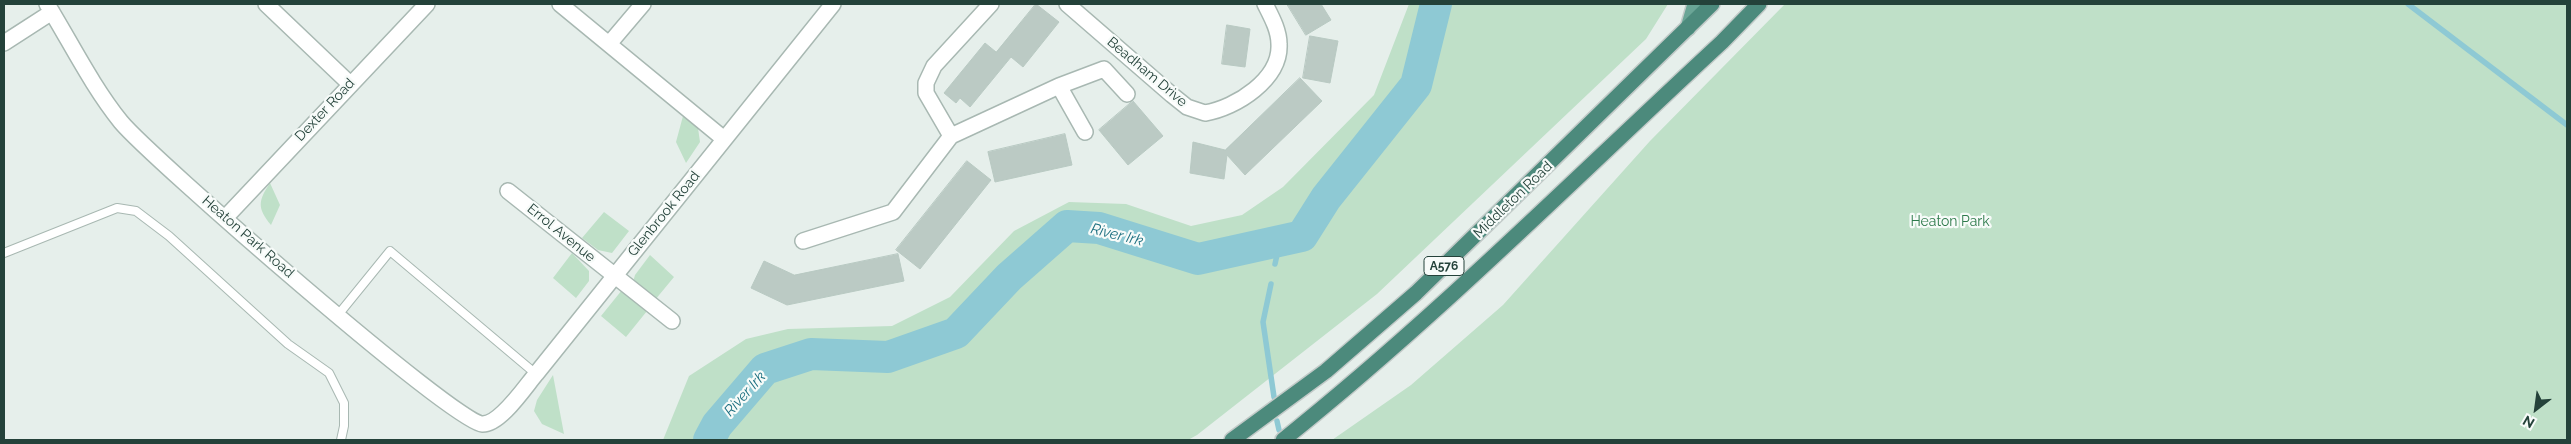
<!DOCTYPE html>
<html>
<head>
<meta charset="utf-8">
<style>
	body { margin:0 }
	#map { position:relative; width:2571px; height:444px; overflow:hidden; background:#e6efeb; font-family:Raleway,sans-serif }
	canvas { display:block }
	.frame { position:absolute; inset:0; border:5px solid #24423a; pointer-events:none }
	.north { position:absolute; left:2511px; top:384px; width:50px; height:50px; -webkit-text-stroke:4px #f7fbf9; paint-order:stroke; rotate:210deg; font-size:14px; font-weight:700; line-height:20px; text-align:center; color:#24423a }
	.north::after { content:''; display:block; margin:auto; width:18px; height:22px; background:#24423a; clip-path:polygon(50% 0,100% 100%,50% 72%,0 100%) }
</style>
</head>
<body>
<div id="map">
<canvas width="2571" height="444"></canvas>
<div class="frame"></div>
<div class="north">N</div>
</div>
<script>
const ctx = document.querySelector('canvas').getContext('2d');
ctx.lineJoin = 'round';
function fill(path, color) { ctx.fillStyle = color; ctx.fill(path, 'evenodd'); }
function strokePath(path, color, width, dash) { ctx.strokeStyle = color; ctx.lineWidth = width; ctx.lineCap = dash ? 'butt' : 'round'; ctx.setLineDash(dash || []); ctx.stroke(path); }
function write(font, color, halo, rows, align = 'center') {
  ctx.font = font + ' Raleway,sans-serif'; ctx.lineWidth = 4.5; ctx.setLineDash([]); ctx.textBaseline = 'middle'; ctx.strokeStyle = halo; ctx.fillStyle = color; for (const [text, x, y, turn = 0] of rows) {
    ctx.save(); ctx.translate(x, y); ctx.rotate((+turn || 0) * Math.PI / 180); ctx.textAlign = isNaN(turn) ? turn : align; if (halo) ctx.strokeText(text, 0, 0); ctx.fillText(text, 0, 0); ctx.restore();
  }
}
fill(new Path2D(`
	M 1409,4 L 1668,4 L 1646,39 L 1377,294 L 1197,435 L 1188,440 L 663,440 L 689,376 L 746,339 L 788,329 L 892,326 L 950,297 L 1014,231 L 1069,202 L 1126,204 L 1191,226 L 1242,215 L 1283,187 L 1374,95 Z
	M 1785,4 L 2567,4 L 2567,440 L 1332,440 L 1411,385 L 1503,305 L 1650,141 Z
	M 683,116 L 698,128 L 700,142 L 686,163 L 676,142 Z
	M 270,183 L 280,205 L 271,225 C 257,208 258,201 270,183 Z
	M 604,212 L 629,231 L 612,253 L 598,250 L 582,238 Z
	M 572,253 L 589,271 L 589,281 L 576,298 L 553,278 Z
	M 650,255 L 674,277 L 655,300 L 633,282 L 635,275 Z
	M 622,290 L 647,311 L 626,337 L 601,316 Z
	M 553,375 L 564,434 L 542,424 L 534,411 L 537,400 Z`), '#bfe0c8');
strokePath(new Path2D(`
	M 2408,4 L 2567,125
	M 1275,264 L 1280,241
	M 1271,284 L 1263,322 L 1274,397
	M 1277,421 L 1279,430`), '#8ec9d4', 5.5);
strokePath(new Path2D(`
	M 709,440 L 717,425 L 765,369 L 811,354 L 888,357 L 956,333 L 1009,277 L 1067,226 L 1099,228 L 1198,259 L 1302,236 L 1326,198 L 1416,85 L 1436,4`), '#8ec9d4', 32);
const building = new Path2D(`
	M 1036,4 L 1059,22 L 1023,67 L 1011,57 L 970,107 L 960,98 L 956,103 L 944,93 L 985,43 L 996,52 Z
	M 1287,4 L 1321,4 L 1331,20 L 1306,35 Z
	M 1227,25 L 1250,29 L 1245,67 L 1222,64 Z
	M 1310,36 L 1338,41 L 1330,83 L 1303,78 Z
	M 1300,78 L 1322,101 L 1245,175 L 1227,155 L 1224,179 L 1190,173 L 1193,142 L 1225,150 Z
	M 1133,101 L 1163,136 L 1128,165 L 1099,130 Z
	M 1065,134 L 1072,165 L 995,182 L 988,152 Z
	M 967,161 L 991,180 L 920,269 L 896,250 Z
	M 898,254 L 904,281 L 787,305 L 751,288 L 764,261 L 794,275 Z`);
fill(building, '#bbcac4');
strokePath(building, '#b8c9c2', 1);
const service = new Path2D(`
	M 4,253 L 117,208 L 136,211 L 169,236 L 288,344 L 329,373 L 344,403 L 344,426 L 341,440
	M 338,315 L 390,251 L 536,374`);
const minor = new Path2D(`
	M 47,4 C 71,43 92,86 121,122 C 151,158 456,424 482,424 C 500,425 525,387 536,374 L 833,4
	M 266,4 L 350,84
	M 560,4 L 724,139
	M 1067,4 L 1172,95 L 1187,107 L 1205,113 C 1236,108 1281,79 1279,44 C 1279,30 1271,16 1265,4
	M 4,43 L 52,12
	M 609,44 L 643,4
	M 1059,86 L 1104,69 L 1127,94
	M 951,136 L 1059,86 L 1085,132
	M 508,191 L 672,321
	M 225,218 L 427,4
	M 803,241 L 893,212 L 951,136 L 926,93 L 926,83 L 934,66 L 991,4`);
const primary = new Path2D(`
	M 1688,28 L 1695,4`);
const trunk = new Path2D(`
	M 1232,440 L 1326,371 L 1416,293 L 1712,4
	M 1283,440 C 1437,317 1577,176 1722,42 L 1759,4`);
strokePath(service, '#a8b8b2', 10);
strokePath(minor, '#a8b8b2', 18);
strokePath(primary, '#c2cac8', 18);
strokePath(trunk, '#c2cac8', 18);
strokePath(service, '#fff', 8);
strokePath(minor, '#fff', 15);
strokePath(primary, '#6aa596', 15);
strokePath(trunk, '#4c8a7c', 15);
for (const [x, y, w] of [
	[1444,266,40]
]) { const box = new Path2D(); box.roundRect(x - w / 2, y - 9.5, w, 19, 4); ctx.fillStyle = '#f7fbf9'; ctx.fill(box); strokePath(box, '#24423a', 1); }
write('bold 12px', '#24423a', null, [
	["A576",1444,266]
]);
write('14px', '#24423a', '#f7fbf9', [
	["Beadham Drive",1147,72,40],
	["Dexter Road",325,110,-47],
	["Middleton Road",1513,200,-44],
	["Glenbrook Road",664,214,-51],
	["Errol Avenue",561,233,39],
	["Heaton Park Road",248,237,41]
]);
write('14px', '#2d7a4b', '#f7fbf9', [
	["Heaton Park",1950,222]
]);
write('italic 15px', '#1c6f80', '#f7fbf9', [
	["River Irk",1117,235,14],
	["River Irk",745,394,-48]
]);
</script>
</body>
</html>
